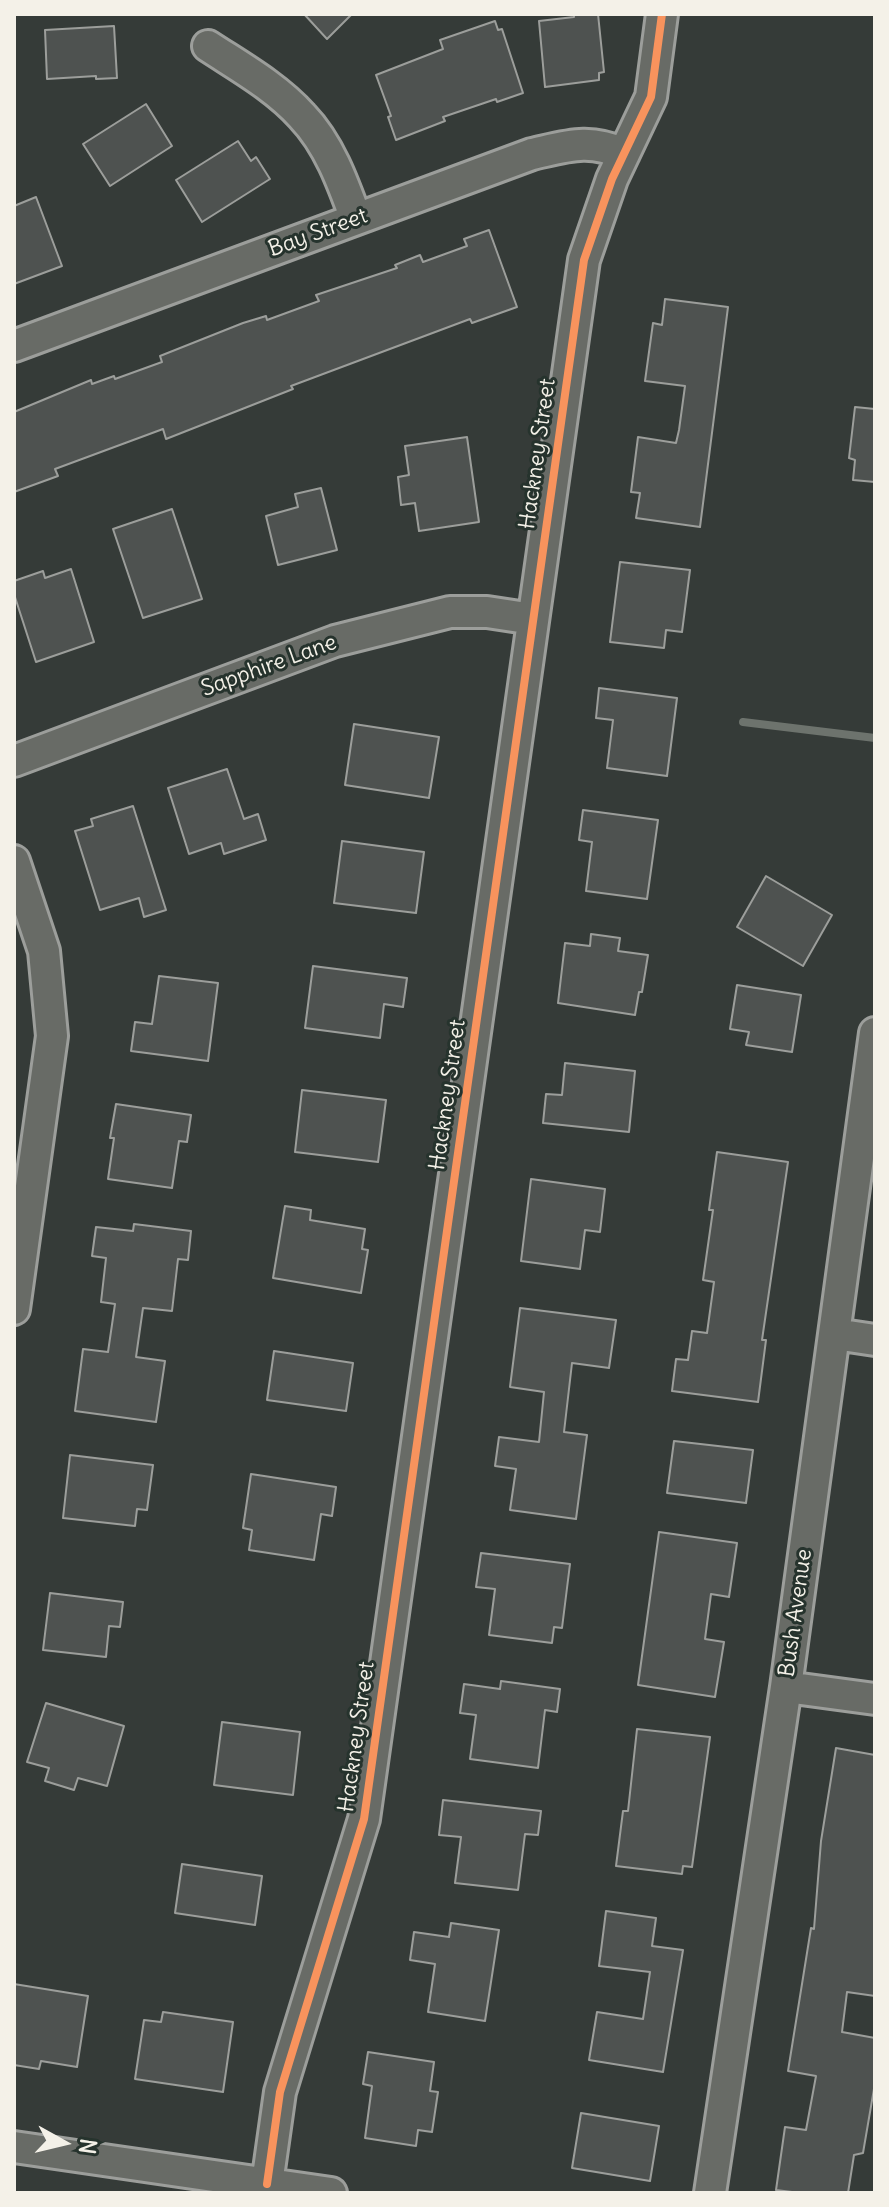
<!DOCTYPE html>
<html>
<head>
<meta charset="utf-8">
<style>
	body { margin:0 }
	#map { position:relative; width:889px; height:2207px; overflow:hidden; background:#353b38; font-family:Delius,sans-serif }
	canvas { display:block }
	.frame { position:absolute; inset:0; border:16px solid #f4f1e8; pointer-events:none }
	.north { position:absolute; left:24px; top:2103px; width:80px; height:80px; -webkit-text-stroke:6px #26332d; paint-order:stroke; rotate:98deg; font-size:22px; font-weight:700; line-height:32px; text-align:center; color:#f4f1e8 }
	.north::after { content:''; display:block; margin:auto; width:28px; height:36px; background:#f4f1e8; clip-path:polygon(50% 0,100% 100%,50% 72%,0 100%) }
</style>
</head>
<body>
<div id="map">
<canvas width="889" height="2207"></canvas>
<div class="frame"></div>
<div class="north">N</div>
</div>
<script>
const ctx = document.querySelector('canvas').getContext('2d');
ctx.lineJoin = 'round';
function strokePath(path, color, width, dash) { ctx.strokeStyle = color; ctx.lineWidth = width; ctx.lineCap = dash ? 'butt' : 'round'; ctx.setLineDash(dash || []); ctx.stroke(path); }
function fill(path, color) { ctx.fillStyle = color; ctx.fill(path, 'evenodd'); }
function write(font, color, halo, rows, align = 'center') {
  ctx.font = font + ' Delius,sans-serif'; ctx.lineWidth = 6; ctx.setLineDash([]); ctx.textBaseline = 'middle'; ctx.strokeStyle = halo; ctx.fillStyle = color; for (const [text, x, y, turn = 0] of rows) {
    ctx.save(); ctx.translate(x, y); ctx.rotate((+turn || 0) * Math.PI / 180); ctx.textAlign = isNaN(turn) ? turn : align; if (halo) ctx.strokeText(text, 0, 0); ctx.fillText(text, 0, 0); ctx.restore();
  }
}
strokePath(new Path2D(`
	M 743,722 L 875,738`), '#6d736d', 8);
const building = new Path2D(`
	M 304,14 L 352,14 L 327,39 Z
	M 574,14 L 598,14 L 604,72 L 599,73 L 599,80 L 545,87 L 539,21 L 574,17 Z
	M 495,21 L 498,30 L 502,29 L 523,93 L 497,102 L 496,99 L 443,117 L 445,121 L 396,140 L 388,117 L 391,116 L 376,75 L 443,49 L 440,40 Z
	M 114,26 L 117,78 L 96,79 L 96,76 L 47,79 L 45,30 Z
	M 146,104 L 172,146 L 110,186 L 83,144 Z
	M 238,141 L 251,161 L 256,157 L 270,179 L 202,222 L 176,180 Z
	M 36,197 L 62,266 L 14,284 L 14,206 Z
	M 489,230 L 517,307 L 472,323 L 470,319 L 291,386 L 293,389 L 166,439 L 163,429 L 55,469 L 58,476 L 14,492 L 14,412 L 91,380 L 92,384 L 114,376 L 115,379 L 162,362 L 160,356 L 243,323 L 266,316 L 267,320 L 319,301 L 316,295 L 397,268 L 395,265 L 420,255 L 423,262 L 467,246 L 464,239 Z
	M 665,299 L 728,307 L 700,527 L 636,518 L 640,493 L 631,492 L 638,437 L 676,443 L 679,430 L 685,386 L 645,381 L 653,323 L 662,325 Z
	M 855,407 L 875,409 L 875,482 L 853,480 L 855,460 L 849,458 Z
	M 467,437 L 479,522 L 419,531 L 415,503 L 401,505 L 398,477 L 409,475 L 405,446 Z
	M 321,488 L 337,550 L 278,565 L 266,516 L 298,507 L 295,494 Z
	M 172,509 L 202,599 L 143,618 L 113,529 Z
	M 620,562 L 690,570 L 682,632 L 666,630 L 664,648 L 610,642 Z
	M 71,569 L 94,642 L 36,662 L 14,594 L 14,581 L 43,571 L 45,578 Z
	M 599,688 L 677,698 L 667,776 L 607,768 L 613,720 L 596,718 Z
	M 354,724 L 439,737 L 429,798 L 345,785 Z
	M 227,769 L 244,819 L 258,814 L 266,840 L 224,854 L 221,843 L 189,854 L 168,788 Z
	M 133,806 L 166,910 L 144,917 L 139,898 L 100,910 L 75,831 L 93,826 L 91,819 Z
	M 583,810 L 658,820 L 647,899 L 586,891 L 592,842 L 579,840 Z
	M 342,841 L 424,852 L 416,913 L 334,903 Z
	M 766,876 L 832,915 L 803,966 L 737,927 Z
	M 591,934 L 620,938 L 618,951 L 648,955 L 642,992 L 639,992 L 635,1015 L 558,1003 L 565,943 L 590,946 Z
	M 313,966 L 407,978 L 403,1007 L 384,1004 L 380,1038 L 305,1028 Z
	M 159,976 L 218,983 L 208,1061 L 131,1051 L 135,1022 L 152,1024 Z
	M 737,985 L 801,995 L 792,1052 L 746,1045 L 749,1032 L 730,1029 Z
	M 565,1063 L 635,1071 L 629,1132 L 543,1123 L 546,1094 L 562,1095 Z
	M 302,1090 L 386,1100 L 378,1162 L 295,1152 Z
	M 116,1104 L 191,1115 L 187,1142 L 179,1141 L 172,1188 L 108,1179 L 114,1138 L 110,1138 Z
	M 717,1152 L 788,1162 L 762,1340 L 766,1340 L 758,1402 L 672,1391 L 676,1359 L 688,1360 L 692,1331 L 707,1333 L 714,1282 L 703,1280 L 713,1210 L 709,1210 Z
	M 531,1179 L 605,1189 L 600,1232 L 585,1230 L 580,1269 L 521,1261 Z
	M 285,1206 L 311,1210 L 310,1220 L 365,1229 L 362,1249 L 368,1250 L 361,1293 L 273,1278 Z
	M 134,1224 L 191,1231 L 188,1260 L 178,1259 L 172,1311 L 143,1308 L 136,1357 L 165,1361 L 156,1422 L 75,1411 L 83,1349 L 108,1352 L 115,1304 L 101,1302 L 106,1258 L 92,1256 L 96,1227 L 133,1231 Z
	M 520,1308 L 616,1320 L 609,1368 L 572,1363 L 564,1432 L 587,1435 L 576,1519 L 510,1510 L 516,1469 L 495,1466 L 499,1437 L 539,1442 L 544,1392 L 510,1387 Z
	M 274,1351 L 353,1363 L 346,1411 L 267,1400 Z
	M 674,1441 L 753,1450 L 746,1503 L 667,1493 Z
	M 70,1455 L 153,1465 L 147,1510 L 137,1509 L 135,1526 L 63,1518 Z
	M 251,1474 L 336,1487 L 332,1516 L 321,1514 L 314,1560 L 249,1550 L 252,1530 L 243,1528 Z
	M 659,1532 L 737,1543 L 729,1597 L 711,1594 L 705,1639 L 724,1642 L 715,1697 L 638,1685 Z
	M 481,1553 L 570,1564 L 562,1628 L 554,1627 L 552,1643 L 489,1635 L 495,1589 L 476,1587 Z
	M 50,1593 L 123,1602 L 120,1627 L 109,1626 L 106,1657 L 43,1650 Z
	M 501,1681 L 560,1689 L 557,1712 L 545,1710 L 538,1768 L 470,1759 L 476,1715 L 460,1713 L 464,1684 L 500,1689 Z
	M 46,1703 L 124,1726 L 107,1786 L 78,1778 L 74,1790 L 45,1781 L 49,1768 L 27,1762 Z
	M 222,1722 L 300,1732 L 293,1795 L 214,1785 Z
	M 637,1729 L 710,1737 L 692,1867 L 683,1866 L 682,1874 L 616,1866 L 623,1811 L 628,1811 Z
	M 836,1748 L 875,1755 L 875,1996 L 847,1992 L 842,2032 L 875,2038 L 875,2083 L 863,2153 L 854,2155 L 848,2193 L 800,2193 L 776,2190 L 785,2127 L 806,2130 L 816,2076 L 788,2071 L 811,1928 L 814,1929 L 821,1841 Z
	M 443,1800 L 541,1811 L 538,1835 L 525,1834 L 518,1890 L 455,1883 L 461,1837 L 439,1835 Z
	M 182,1864 L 262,1876 L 255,1925 L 175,1913 Z
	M 606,1911 L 656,1918 L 652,1946 L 683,1950 L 663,2072 L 589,2060 L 597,2012 L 643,2019 L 650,1972 L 599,1966 Z
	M 451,1923 L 499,1930 L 485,2021 L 428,2012 L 435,1964 L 410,1960 L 414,1932 L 449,1937 Z
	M 14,1984 L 88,1996 L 77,2067 L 41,2061 L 39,2069 L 14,2065 Z
	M 163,2012 L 233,2022 L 223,2092 L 135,2079 L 144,2020 L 161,2022 Z
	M 368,2052 L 434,2062 L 430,2091 L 438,2092 L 432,2132 L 418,2130 L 416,2146 L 365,2138 L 372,2086 L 363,2084 Z
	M 581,2113 L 659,2126 L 650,2181 L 572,2168 Z`);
fill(building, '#4e5250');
strokePath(building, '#9c9e9b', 2);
const street = new Path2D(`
	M 208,46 C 240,67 276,87 302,116 C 329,144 343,183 356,219
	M 14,346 L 532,154 C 568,146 589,138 624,154
	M 14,761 L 335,641 L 450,612 L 487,612 L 533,619
	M 14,861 L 44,951 L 52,1036 L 14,1309
	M 835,1334 L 875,1340
	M 786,1687 L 875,1699
	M 14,2147 L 331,2193
	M 267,2184 L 280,2092 L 364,1819 L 584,260 L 612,179 L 651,97 L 662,14
	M 710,2193 L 786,1687 L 875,1033`);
strokePath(street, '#9c9e9b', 36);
strokePath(street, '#686b66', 30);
strokePath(new Path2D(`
	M 267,2184 L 280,2092 L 364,1819 L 584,260 L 612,179 L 651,97 L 662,14`), '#f8935d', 8);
write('22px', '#f4f1e8', '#26332d', [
	["Bay Street",318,233,-20],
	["Hackney Street",538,454,-82],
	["Sapphire Lane",269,666,-20],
	["Hackney Street",448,1095,-82],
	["Bush Avenue",796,1613,-82],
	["Hackney Street",357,1737,-82]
]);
</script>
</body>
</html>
